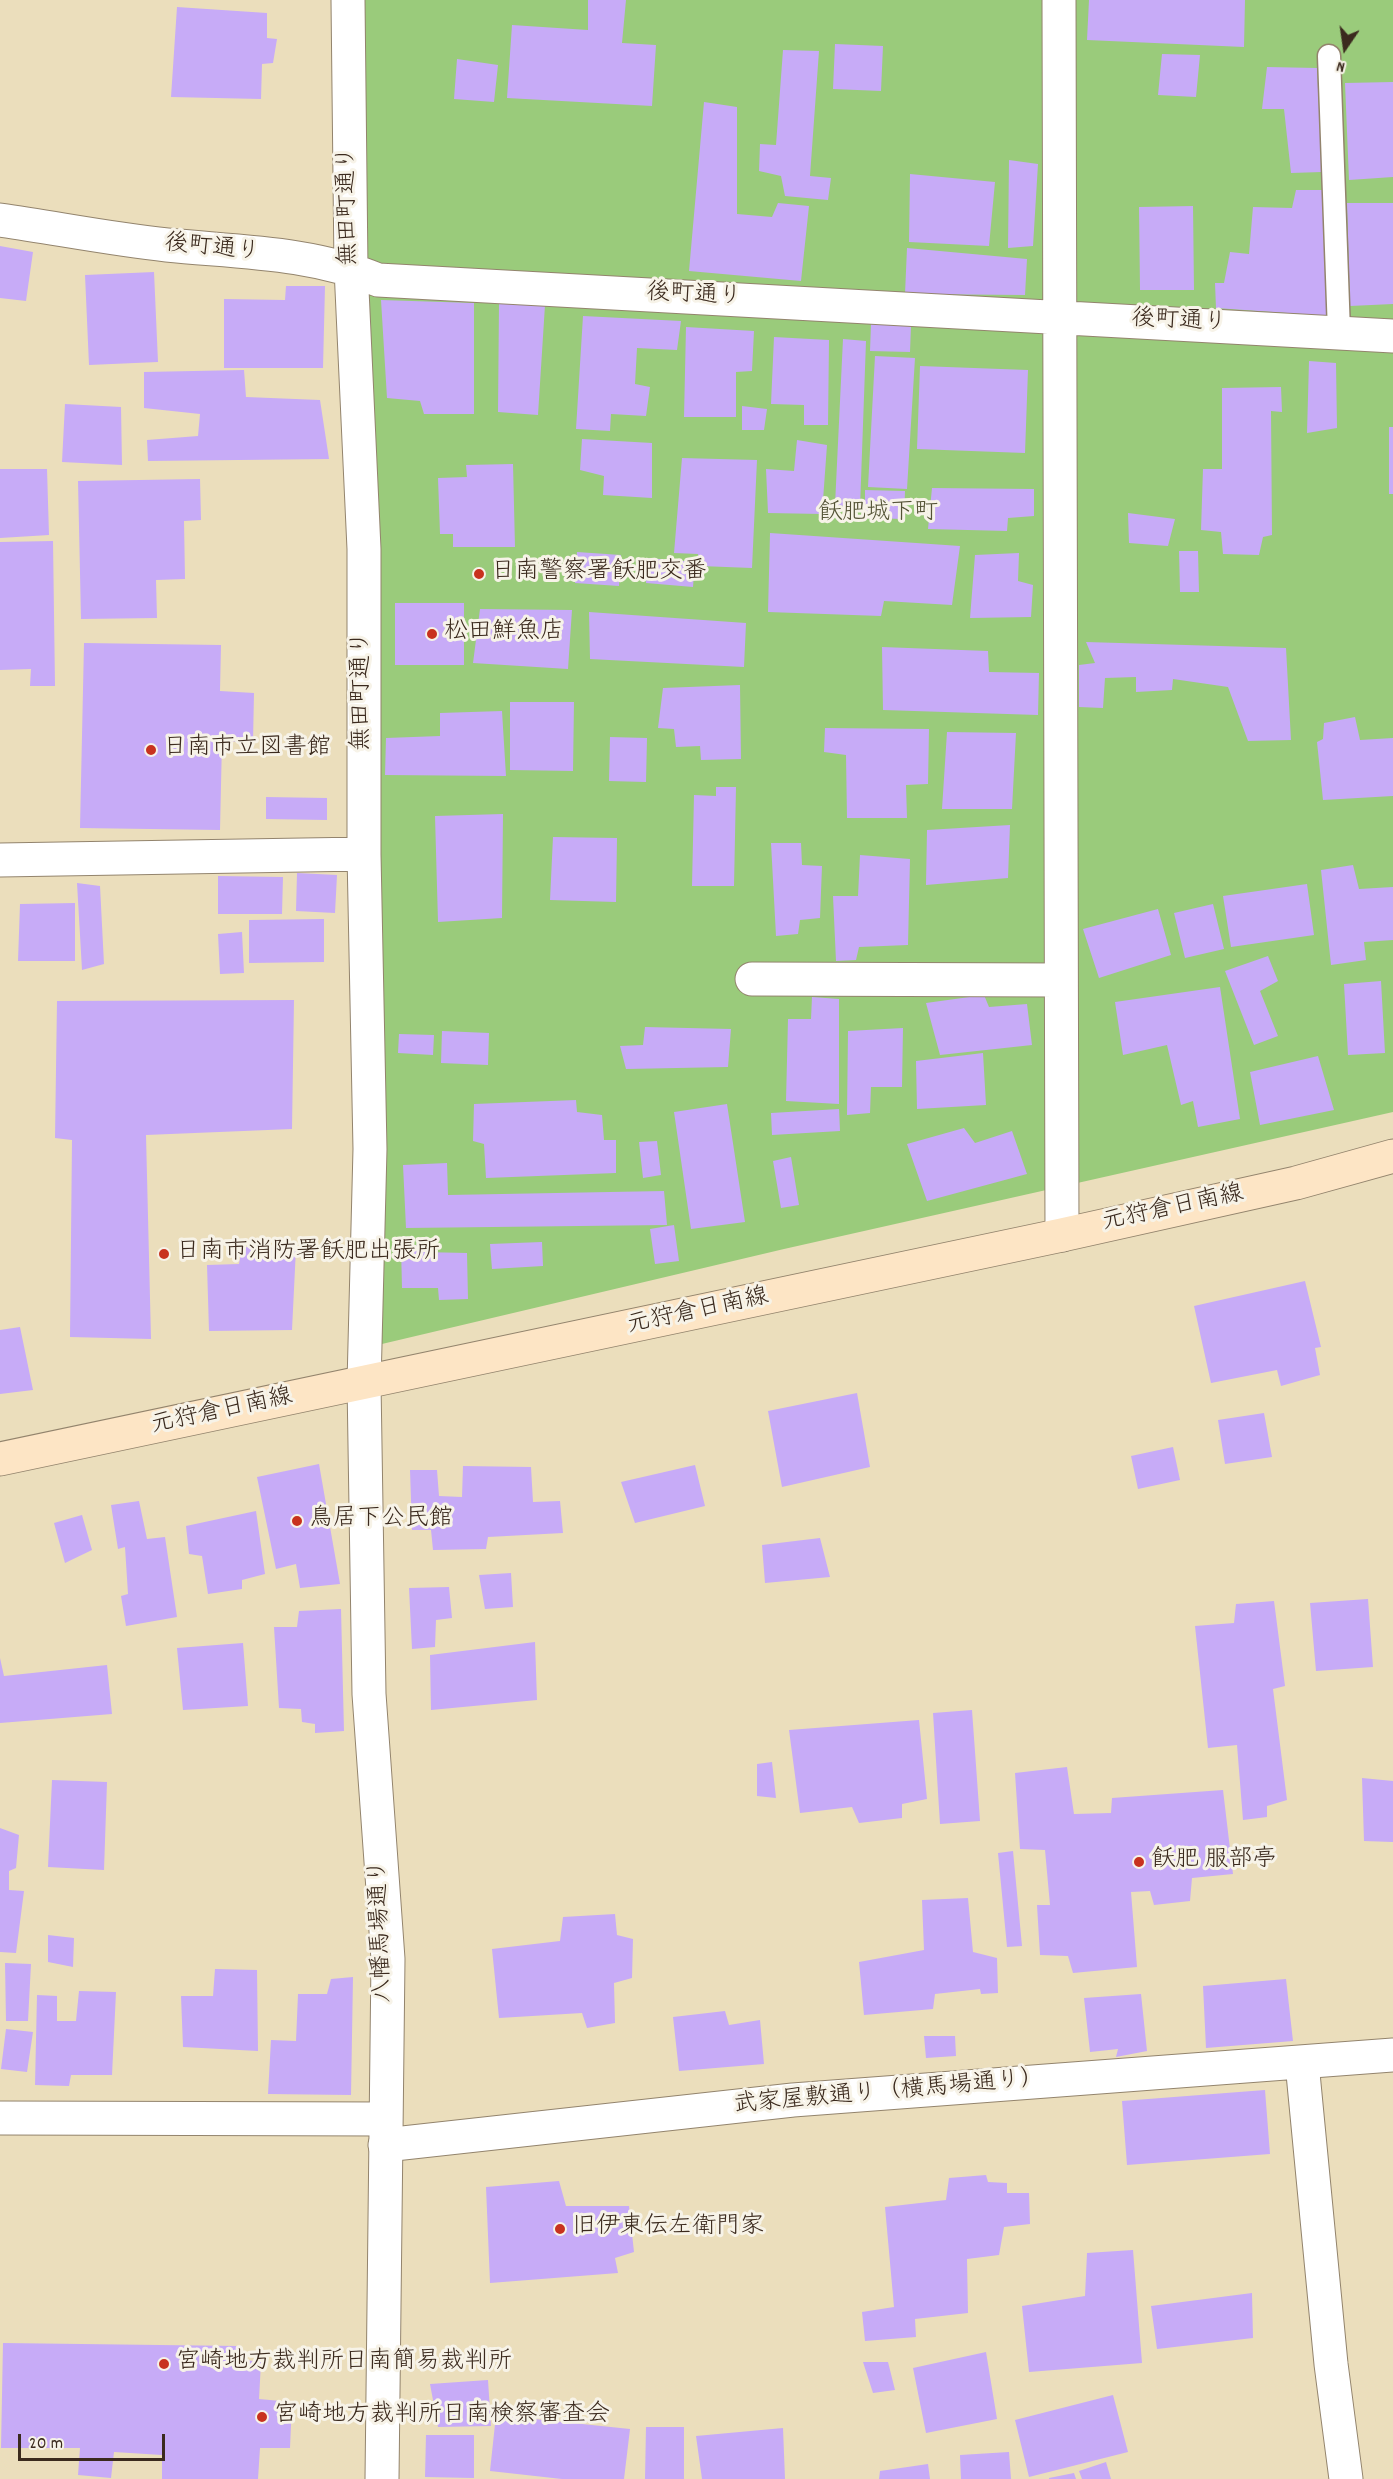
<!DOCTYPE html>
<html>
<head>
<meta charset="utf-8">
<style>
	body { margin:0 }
	#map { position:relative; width:1393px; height:2479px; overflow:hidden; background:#ebdebc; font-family:Dekko,sans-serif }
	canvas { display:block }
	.north { position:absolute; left:1315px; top:18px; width:60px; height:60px; -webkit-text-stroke:4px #f7f3e8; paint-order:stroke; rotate:193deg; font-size:16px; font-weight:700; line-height:24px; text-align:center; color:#3b2a1e }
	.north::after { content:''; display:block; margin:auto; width:21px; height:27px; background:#3b2a1e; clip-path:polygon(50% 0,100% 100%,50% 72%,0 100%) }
	.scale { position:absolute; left:18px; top:2434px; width:147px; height:27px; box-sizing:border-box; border:3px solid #3b2a1e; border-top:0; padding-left:8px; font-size:18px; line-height:21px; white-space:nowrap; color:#3b2a1e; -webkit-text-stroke:4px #f7f3e8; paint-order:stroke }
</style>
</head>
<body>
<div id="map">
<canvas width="1393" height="2479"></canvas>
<div class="north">N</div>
<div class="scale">20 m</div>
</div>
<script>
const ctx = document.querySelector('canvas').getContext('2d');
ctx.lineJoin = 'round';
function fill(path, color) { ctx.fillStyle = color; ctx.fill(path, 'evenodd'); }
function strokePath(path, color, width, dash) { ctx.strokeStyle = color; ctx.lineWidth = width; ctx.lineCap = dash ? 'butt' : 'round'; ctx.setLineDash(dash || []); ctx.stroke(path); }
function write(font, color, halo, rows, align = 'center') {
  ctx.font = font + ' Dekko,"Klee One",sans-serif'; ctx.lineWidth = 6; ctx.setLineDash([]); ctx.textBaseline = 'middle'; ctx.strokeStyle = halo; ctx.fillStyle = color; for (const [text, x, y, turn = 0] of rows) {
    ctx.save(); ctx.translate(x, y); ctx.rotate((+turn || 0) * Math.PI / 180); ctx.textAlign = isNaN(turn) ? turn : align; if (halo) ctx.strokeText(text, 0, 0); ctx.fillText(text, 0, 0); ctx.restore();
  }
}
fill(new Path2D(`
	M 348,0 L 1393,0 L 1393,1112 L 784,1249 L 365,1348 Z`), '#9acb7b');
fill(new Path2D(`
	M 588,0 L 626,0 L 622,43 L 656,45 L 652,106 L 507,98 L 512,25 L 588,30 Z
	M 1089,0 L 1245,0 L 1244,47 L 1087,40 Z
	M 177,7 L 267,13 L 267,38 L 277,39 L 273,63 L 262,64 L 261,99 L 171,97 Z
	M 835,44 L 883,46 L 881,91 L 833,89 Z
	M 783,50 L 819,51 L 810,176 L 831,178 L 828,200 L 785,196 L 781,176 L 759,171 L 760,144 L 776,145 Z
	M 1162,54 L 1200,55 L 1196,97 L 1158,95 Z
	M 457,59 L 498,65 L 494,102 L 454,99 Z
	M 1267,67 L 1317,68 L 1322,172 L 1291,173 L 1284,109 L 1262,109 Z
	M 1393,82 L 1393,177 L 1349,180 L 1345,83 Z
	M 704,102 L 737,107 L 737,214 L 772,217 L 778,203 L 809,206 L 801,281 L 689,271 Z
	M 1009,160 L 1038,164 L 1033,246 L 1008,248 Z
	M 910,174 L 995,182 L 989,246 L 909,242 Z
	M 1296,190 L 1324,190 L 1330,316 L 1216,308 L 1215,283 L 1224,283 L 1230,252 L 1249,254 L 1253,207 L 1292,208 Z
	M 1347,203 L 1393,203 L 1393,304 L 1350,306 Z
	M 1193,206 L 1194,290 L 1140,290 L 1139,207 Z
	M 0,246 L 33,252 L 26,301 L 0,298 Z
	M 907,248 L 1027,259 L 1025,295 L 905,294 Z
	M 154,272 L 158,362 L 89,365 L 85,275 Z
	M 286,286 L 325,286 L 323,368 L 224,368 L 224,299 L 285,300 Z
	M 381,300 L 474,303 L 474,414 L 424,414 L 420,401 L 387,398 Z
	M 499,303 L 545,305 L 538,415 L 498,412 Z
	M 583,316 L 681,321 L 677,350 L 637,348 L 635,384 L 650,387 L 646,416 L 611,414 L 610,431 L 576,429 Z
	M 871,324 L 911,326 L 910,352 L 870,351 Z
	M 686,327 L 754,331 L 752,371 L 736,372 L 736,417 L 684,417 Z
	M 774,337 L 829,340 L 828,425 L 804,425 L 804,405 L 771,404 Z
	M 843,339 L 866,341 L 860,508 L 835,505 Z
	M 875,356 L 915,358 L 907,489 L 868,487 Z
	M 1309,361 L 1336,363 L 1337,428 L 1307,433 Z
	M 920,366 L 1028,370 L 1025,453 L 917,449 Z
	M 244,370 L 246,397 L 320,400 L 329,459 L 148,461 L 147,440 L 198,436 L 200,414 L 144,408 L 144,372 Z
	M 1281,387 L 1282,412 L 1271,411 L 1272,535 L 1263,537 L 1259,555 L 1223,554 L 1221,532 L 1201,530 L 1203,469 L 1222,469 L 1222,388 Z
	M 65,404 L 121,407 L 122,465 L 62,462 Z
	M 742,406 L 767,409 L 764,430 L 742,430 Z
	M 1389,427 L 1393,427 L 1393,494 L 1389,494 Z
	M 582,439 L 652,443 L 652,498 L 603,495 L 604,476 L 580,470 Z
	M 797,440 L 827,445 L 822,514 L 768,513 L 766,469 L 794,471 Z
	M 682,458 L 757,460 L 752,568 L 700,566 L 698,554 L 674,553 Z
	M 513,464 L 515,547 L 453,547 L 453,534 L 440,534 L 438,478 L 467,477 L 466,465 Z
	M 0,469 L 47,469 L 49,535 L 0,538 Z
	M 200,479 L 201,520 L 184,521 L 185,579 L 156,580 L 157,618 L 81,619 L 78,481 Z
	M 932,488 L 1034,489 L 1034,516 L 1008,518 L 1007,531 L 928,529 Z
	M 865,490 L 905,491 L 904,519 L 865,518 Z
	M 1128,513 L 1175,519 L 1168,546 L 1129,543 Z
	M 770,533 L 960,546 L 952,605 L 884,601 L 881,616 L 768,612 Z
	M 53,541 L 55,686 L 30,686 L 31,669 L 0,670 L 0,542 Z
	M 1179,551 L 1198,551 L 1199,592 L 1180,592 Z
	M 577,552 L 621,555 L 619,586 L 575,583 Z
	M 1019,553 L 1018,581 L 1033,585 L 1031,617 L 970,618 L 975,555 Z
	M 647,558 L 695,562 L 693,587 L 646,583 Z
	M 395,603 L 464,603 L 464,665 L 395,665 Z
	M 480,609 L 572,610 L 568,669 L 473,663 Z
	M 589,612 L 746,623 L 744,667 L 590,659 Z
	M 1086,642 L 1286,648 L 1291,740 L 1248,741 L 1228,687 L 1173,679 L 1172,690 L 1136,692 L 1136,677 L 1105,678 L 1103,708 L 1079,707 L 1079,665 L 1095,663 Z
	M 84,643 L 221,645 L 220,691 L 254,693 L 253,742 L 222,741 L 220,830 L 80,828 Z
	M 882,647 L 988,651 L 989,672 L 1039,673 L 1038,715 L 883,710 Z
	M 740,685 L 741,759 L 701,760 L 700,746 L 676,747 L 674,729 L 658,728 L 663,688 Z
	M 510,702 L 574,702 L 573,771 L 510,770 Z
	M 502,711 L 506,776 L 385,775 L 386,738 L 440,736 L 440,713 Z
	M 1355,717 L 1360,740 L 1393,738 L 1393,796 L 1323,800 L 1317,742 L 1323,739 L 1324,723 Z
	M 825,728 L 929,729 L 928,784 L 906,785 L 907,818 L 847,818 L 846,755 L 824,752 Z
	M 947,732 L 1016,733 L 1012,809 L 942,809 Z
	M 610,737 L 647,738 L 646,782 L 609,781 Z
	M 716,787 L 736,787 L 734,886 L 692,886 L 694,795 L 716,796 Z
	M 266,797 L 327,798 L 327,820 L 266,819 Z
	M 503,814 L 502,918 L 438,922 L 435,816 Z
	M 1010,825 L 1008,878 L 926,885 L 927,830 Z
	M 553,837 L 617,838 L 616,902 L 550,900 Z
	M 771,843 L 801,843 L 802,865 L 822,866 L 820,918 L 800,920 L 798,934 L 776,936 Z
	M 860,855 L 910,859 L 908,945 L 859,947 L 856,960 L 836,961 L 833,896 L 858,896 Z
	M 1353,865 L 1359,889 L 1393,887 L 1393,940 L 1364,942 L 1366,960 L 1331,965 L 1321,870 Z
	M 297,873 L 337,875 L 335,913 L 296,911 Z
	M 218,876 L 283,877 L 282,914 L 218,914 Z
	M 77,883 L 100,886 L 104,964 L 82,970 Z
	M 1307,884 L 1314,935 L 1231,947 L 1223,896 Z
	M 75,903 L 75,961 L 18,961 L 20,904 Z
	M 1213,904 L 1224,949 L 1185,958 L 1174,913 Z
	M 1158,909 L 1171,955 L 1099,978 L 1083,929 Z
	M 324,919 L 324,962 L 249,963 L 249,920 Z
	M 242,932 L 244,973 L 220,974 L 218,934 Z
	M 1268,956 L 1278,981 L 1260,991 L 1278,1036 L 1254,1045 L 1225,971 Z
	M 1381,981 L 1385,1053 L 1348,1055 L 1344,984 Z
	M 1220,987 L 1240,1119 L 1198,1127 L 1193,1101 L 1181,1105 L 1167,1045 L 1123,1055 L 1115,1002 Z
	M 984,995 L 989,1007 L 1027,1004 L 1032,1045 L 940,1055 L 926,1003 Z
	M 812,997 L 839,999 L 839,1104 L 786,1101 L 788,1019 L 811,1019 Z
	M 294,1000 L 292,1129 L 146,1135 L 151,1339 L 70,1337 L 72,1140 L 55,1138 L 57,1001 Z
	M 645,1027 L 731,1029 L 728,1067 L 626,1069 L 620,1046 L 643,1045 Z
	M 903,1028 L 902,1087 L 871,1087 L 870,1113 L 847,1115 L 848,1031 Z
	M 442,1031 L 489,1033 L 488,1065 L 441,1063 Z
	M 399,1034 L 434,1035 L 433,1055 L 398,1053 Z
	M 983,1053 L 986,1105 L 917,1109 L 916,1061 Z
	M 1318,1056 L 1334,1110 L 1260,1125 L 1250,1072 Z
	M 576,1100 L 577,1112 L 602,1115 L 604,1140 L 616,1140 L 616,1173 L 486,1178 L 484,1144 L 473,1141 L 474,1104 Z
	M 727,1104 L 745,1222 L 691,1229 L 674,1112 Z
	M 839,1109 L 840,1131 L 772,1135 L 771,1113 Z
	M 964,1128 L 975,1143 L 1012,1131 L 1027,1174 L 927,1201 L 907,1144 Z
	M 657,1141 L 661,1175 L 643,1178 L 639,1142 Z
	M 791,1157 L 799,1205 L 781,1208 L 773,1161 Z
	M 447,1163 L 448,1195 L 664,1191 L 667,1225 L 406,1228 L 403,1165 Z
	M 674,1225 L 679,1261 L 655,1264 L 650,1229 Z
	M 542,1242 L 543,1266 L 492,1269 L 490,1244 Z
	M 422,1245 L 422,1252 L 467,1253 L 468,1299 L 439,1300 L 438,1288 L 402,1288 L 401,1246 Z
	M 242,1247 L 296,1248 L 292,1330 L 209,1331 L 207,1265 L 239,1264 Z
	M 1305,1281 L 1321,1347 L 1315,1348 L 1320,1375 L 1281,1386 L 1277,1370 L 1211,1383 L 1194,1306 Z
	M 20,1327 L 33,1390 L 0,1394 L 0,1330 Z
	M 857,1393 L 870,1467 L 782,1487 L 768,1411 Z
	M 1264,1413 L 1272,1457 L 1225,1464 L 1218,1420 Z
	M 1173,1447 L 1180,1480 L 1138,1489 L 1131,1456 Z
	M 319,1464 L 340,1584 L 300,1588 L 296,1564 L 276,1569 L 257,1477 Z
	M 695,1465 L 705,1506 L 635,1523 L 621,1482 Z
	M 463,1466 L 531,1467 L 533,1502 L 560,1501 L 563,1533 L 488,1537 L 486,1549 L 433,1550 L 431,1530 L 412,1530 L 410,1470 L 437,1470 L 439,1496 L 462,1497 Z
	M 139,1501 L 147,1539 L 165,1537 L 177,1617 L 126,1626 L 121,1596 L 128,1594 L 125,1547 L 118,1549 L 111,1505 Z
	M 256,1511 L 265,1574 L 242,1580 L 242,1589 L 208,1594 L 202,1556 L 189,1554 L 186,1526 Z
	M 82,1515 L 92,1550 L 65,1563 L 54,1523 Z
	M 820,1538 L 830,1577 L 765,1583 L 762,1545 Z
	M 511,1573 L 513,1607 L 485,1609 L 479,1575 Z
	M 449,1587 L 452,1618 L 436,1620 L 435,1647 L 412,1649 L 409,1588 Z
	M 1368,1599 L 1373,1667 L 1316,1671 L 1310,1603 Z
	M 1274,1601 L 1285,1686 L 1273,1689 L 1287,1800 L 1267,1806 L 1267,1817 L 1243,1820 L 1237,1745 L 1208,1748 L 1195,1626 L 1234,1623 L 1236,1604 Z
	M 341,1609 L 344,1731 L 315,1733 L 315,1724 L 302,1722 L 301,1709 L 279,1708 L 274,1627 L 297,1627 L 299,1611 Z
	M 535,1642 L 537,1700 L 431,1710 L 430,1655 Z
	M 243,1643 L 248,1706 L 183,1710 L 177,1648 Z
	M 0,1658 L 4,1676 L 107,1665 L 112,1714 L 0,1723 Z
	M 972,1710 L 980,1821 L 940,1824 L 933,1713 Z
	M 919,1720 L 927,1799 L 902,1804 L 902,1818 L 859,1823 L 852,1807 L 800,1813 L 789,1730 Z
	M 772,1762 L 776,1798 L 757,1796 L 757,1764 Z
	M 1067,1767 L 1074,1814 L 1111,1813 L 1112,1798 L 1223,1790 L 1233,1874 L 1192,1878 L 1190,1901 L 1154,1905 L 1150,1891 L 1131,1892 L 1137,1967 L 1073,1973 L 1068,1956 L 1040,1955 L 1037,1905 L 1050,1905 L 1045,1850 L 1020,1849 L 1015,1773 Z
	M 1362,1778 L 1393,1781 L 1393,1842 L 1364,1841 Z
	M 52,1780 L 107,1782 L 104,1870 L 48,1867 Z
	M 0,1828 L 19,1835 L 16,1868 L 9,1871 L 9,1890 L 24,1891 L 16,1953 L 0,1952 Z
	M 1013,1851 L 1022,1946 L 1007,1947 L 998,1853 Z
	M 968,1898 L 973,1952 L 997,1958 L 998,1993 L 981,1994 L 980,1989 L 935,1994 L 933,2009 L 864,2015 L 859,1962 L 924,1950 L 922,1900 Z
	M 615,1914 L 617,1935 L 633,1939 L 632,1978 L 614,1983 L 615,2023 L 587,2028 L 582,2013 L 499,2018 L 492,1949 L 560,1941 L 563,1917 Z
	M 48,1935 L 74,1938 L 73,1967 L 48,1962 Z
	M 5,1963 L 31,1964 L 28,2021 L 6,2021 Z
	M 215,1969 L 257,1970 L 258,2051 L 183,2047 L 181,1996 L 213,1996 Z
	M 353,1977 L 351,2095 L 268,2094 L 271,2040 L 296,2041 L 298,1994 L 327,1994 L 331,1979 Z
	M 1286,1979 L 1293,2041 L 1206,2048 L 1203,1986 Z
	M 79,1991 L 116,1992 L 112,2075 L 71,2075 L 69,2086 L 35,2085 L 37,1995 L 57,1996 L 57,2021 L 76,2021 Z
	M 1141,1994 L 1147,2051 L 1116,2057 L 1118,2049 L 1090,2052 L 1084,1998 Z
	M 725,2011 L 729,2025 L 760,2020 L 764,2064 L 679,2071 L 673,2017 Z
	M 6,2029 L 33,2032 L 27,2072 L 1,2069 Z
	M 924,2036 L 955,2036 L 956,2056 L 926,2058 Z
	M 1265,2090 L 1270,2154 L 1127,2165 L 1122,2101 Z
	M 986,2175 L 988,2182 L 1007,2183 L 1007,2193 L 1029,2193 L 1030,2224 L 1004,2227 L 999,2255 L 967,2259 L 968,2313 L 915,2319 L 916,2337 L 865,2341 L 862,2312 L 894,2307 L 885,2207 L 946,2200 L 949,2178 Z
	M 559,2181 L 566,2206 L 629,2206 L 634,2252 L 615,2258 L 618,2273 L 490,2283 L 486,2187 Z
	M 1133,2250 L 1142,2363 L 1029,2372 L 1022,2306 L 1085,2296 L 1087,2253 Z
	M 1252,2293 L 1253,2338 L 1157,2349 L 1151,2306 Z
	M 3,2343 L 238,2346 L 238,2359 L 261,2362 L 259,2399 L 292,2402 L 290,2448 L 260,2448 L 258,2479 L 162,2479 L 162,2455 L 114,2452 L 111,2478 L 78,2475 L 80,2448 L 1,2448 Z
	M 986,2352 L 997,2419 L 926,2433 L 913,2368 Z
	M 863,2362 L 888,2362 L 895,2390 L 873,2393 Z
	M 488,2380 L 491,2426 L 438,2427 L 430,2384 Z
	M 1113,2395 L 1128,2452 L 1029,2477 L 1015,2420 Z
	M 496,2415 L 630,2429 L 624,2479 L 562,2479 L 490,2471 Z
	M 646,2427 L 684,2427 L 684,2479 L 645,2479 Z
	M 783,2428 L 785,2479 L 702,2479 L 696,2436 Z
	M 426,2435 L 474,2435 L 474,2478 L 425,2477 Z
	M 1009,2452 L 1011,2479 L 961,2479 L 960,2455 Z
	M 1106,2462 L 1111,2479 L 1082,2479 L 1079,2471 Z
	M 928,2464 L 930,2479 L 879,2479 L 880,2471 Z
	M 1074,2473 L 1076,2479 L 1049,2479 L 1049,2478 Z`), '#c7abf7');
const service = new Path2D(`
	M 1329,56 L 1339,332`);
const minor = new Path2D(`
	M 348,0 L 351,268 L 364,549 L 364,854 L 370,1149 L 364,1383
	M 1059,0 L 1062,1235
	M 0,220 C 56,228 111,239 167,245 C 237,252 312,252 378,280 L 1393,336
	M 0,860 L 364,854
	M 752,979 L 1060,980
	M 1302,2063 L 1331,2364 L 1346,2479
	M 0,2118 L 385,2119
	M 385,2145 L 793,2100 L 1393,2055`);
const tertiary = new Path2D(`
	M 364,1383 L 369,1694 L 388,1959 L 382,2479`);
const secondary = new Path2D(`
	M 0,1459 L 1062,1235 L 1296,1183 L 1393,1156`);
strokePath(service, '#93846d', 25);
strokePath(minor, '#93846d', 35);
strokePath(tertiary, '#93846d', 35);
strokePath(secondary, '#93846d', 35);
strokePath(service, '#fff', 22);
strokePath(minor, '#fff', 33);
strokePath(tertiary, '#fff', 33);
strokePath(secondary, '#fde5c5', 33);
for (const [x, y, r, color] of [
	[479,574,6,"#c8321e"],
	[432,634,6,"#c8321e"],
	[151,750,6,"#c8321e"],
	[164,1254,6,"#c8321e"],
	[297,1521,6,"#c8321e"],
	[1139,1862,6,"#c8321e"],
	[560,2229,6,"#c8321e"],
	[164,2364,6,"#c8321e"],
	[262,2417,6,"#c8321e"]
]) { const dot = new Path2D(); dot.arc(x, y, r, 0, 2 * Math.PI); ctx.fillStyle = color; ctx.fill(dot); strokePath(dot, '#f7f3e8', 2); }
write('24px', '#3b2a1e', '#f7f3e8', [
	["無田町通り",350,206,-91],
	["後町通り",212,250,6],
	["後町通り",694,297,3],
	["後町通り",1179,323,3],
	["無田町通り",364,691,-90],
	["元狩倉日南線",1173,1210,-12],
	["元狩倉日南線",698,1313,-12],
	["元狩倉日南線",222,1413,-12],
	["八幡馬場通り",383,1931,-92],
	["武家屋敷通り（横馬場通り）",889,2094,-5]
]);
write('24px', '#535235', '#f7f3e8', [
	["飫肥城下町",878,515]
]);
write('24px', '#3b2a1e', '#f7f3e8', [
	["日南警察署飫肥交番",491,574],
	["松田鮮魚店",444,634],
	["日南市立図書館",163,750],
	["日南市消防署飫肥出張所",176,1254],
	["鳥居下公民館",309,1521],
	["飫肥 服部亭",1151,1862],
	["旧伊東伝左衛門家",572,2229],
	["宮崎地方裁判所日南簡易裁判所",176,2364],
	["宮崎地方裁判所日南検察審査会",274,2417]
], 'left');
</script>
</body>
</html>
